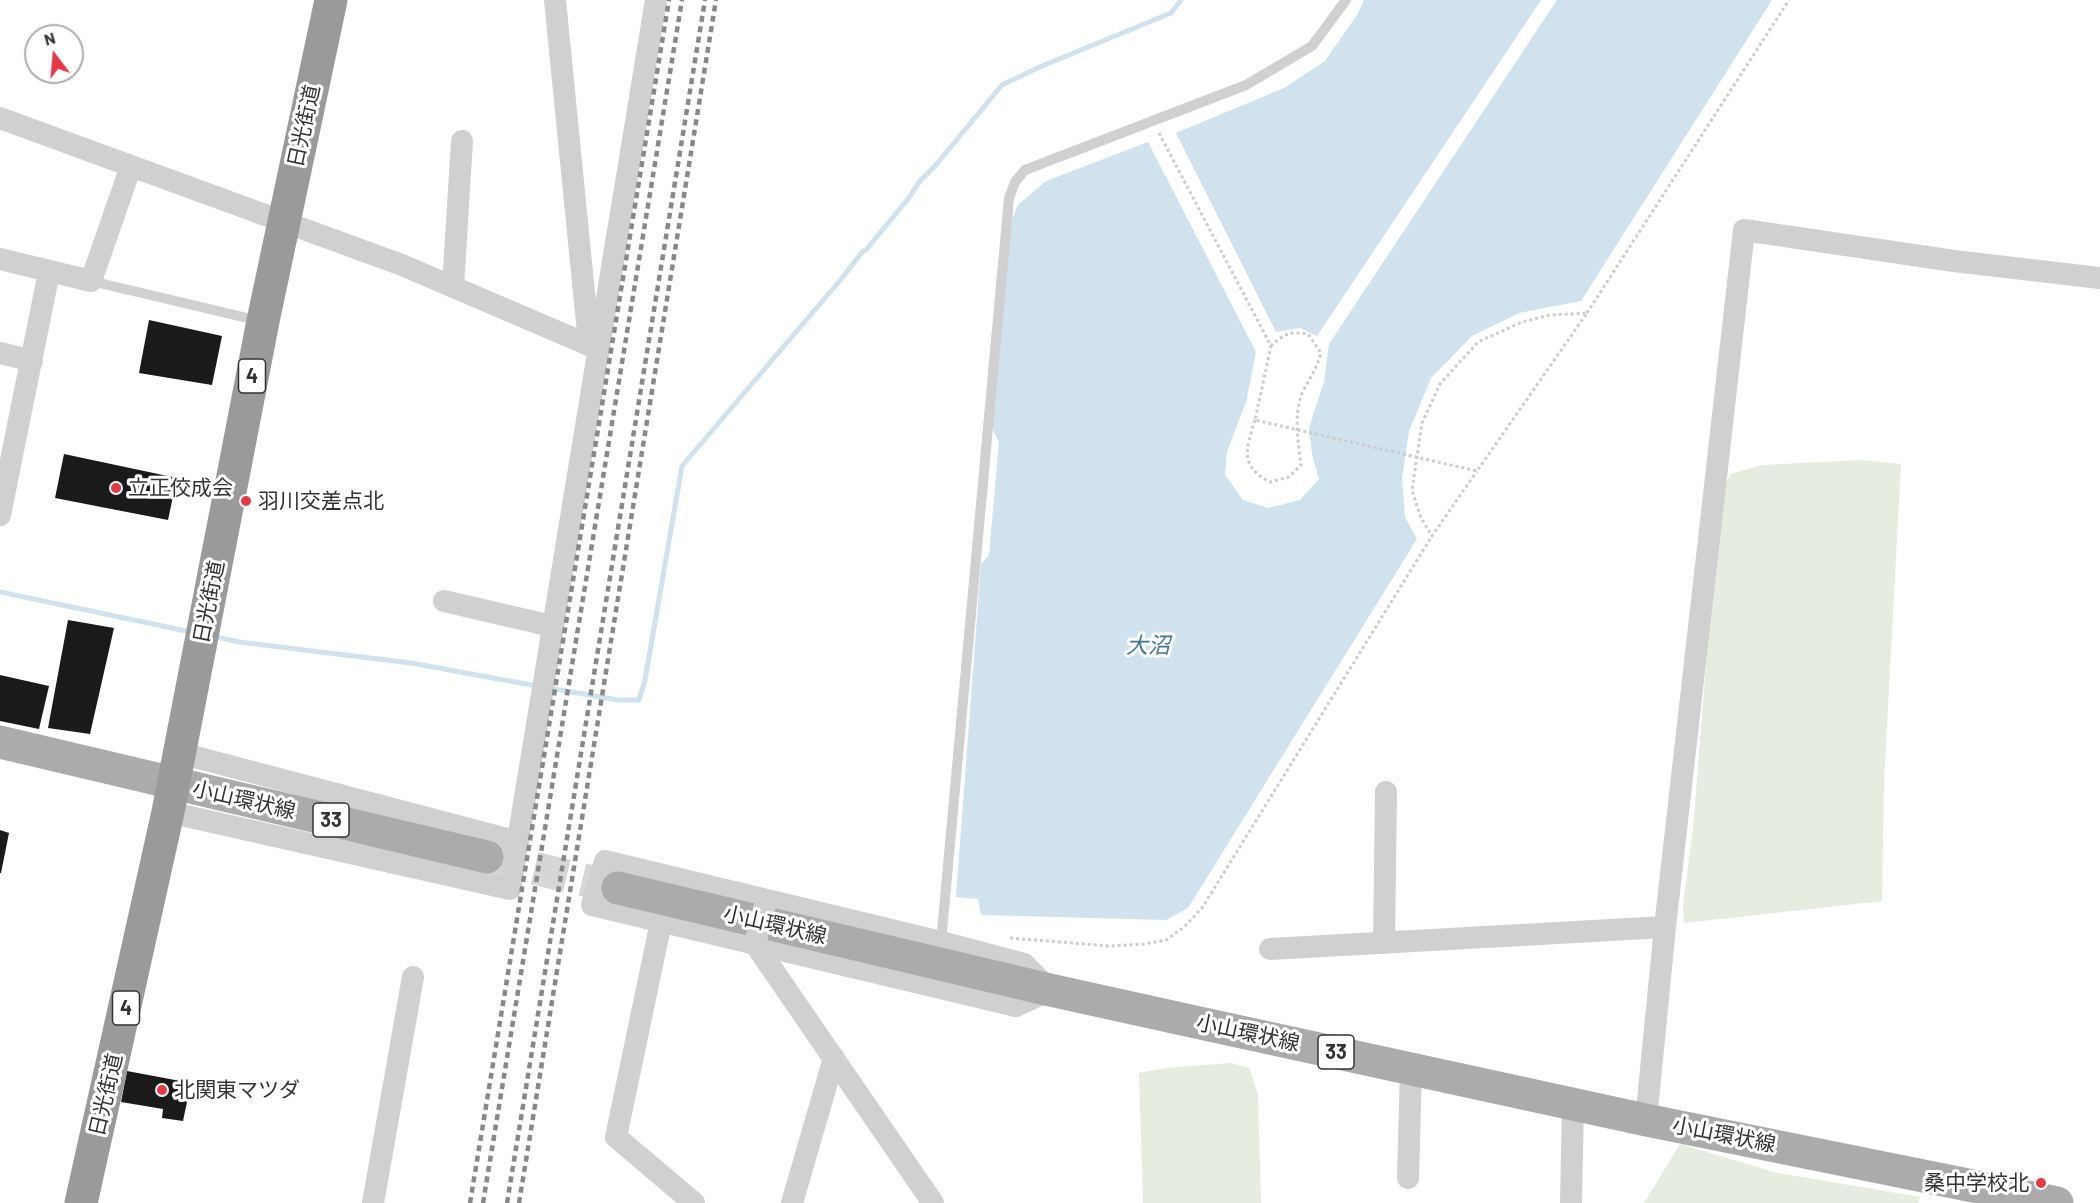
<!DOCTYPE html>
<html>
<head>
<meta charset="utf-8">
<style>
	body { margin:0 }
	#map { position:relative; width:2100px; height:1203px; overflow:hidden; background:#fff; font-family:Barlow,sans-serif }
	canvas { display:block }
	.north { position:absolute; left:24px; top:24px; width:60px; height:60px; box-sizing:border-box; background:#fff; border:2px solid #adadad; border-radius:50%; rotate:344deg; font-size:16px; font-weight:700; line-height:24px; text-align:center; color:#333 }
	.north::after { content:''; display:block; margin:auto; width:21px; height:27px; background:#e63946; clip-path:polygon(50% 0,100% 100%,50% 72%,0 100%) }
</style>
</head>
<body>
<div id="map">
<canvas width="2100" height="1203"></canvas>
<div class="north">N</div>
</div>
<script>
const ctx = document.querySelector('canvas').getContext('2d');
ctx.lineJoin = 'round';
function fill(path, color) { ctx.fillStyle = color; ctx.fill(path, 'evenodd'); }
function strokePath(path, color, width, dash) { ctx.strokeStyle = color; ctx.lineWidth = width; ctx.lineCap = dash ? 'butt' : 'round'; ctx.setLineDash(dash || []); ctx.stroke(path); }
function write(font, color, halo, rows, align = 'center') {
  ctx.font = font + ' Barlow,"Noto Sans JP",sans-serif'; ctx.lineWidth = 6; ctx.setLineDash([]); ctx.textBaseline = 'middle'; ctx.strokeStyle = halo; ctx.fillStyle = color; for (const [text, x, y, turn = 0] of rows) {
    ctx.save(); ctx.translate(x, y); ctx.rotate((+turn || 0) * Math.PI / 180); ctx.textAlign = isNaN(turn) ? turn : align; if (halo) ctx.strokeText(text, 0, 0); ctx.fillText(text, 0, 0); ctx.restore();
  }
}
fill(new Path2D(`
	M 1861,460 L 1901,464 L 1884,782 L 1882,901 L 1684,923 L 1683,904 L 1693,829 L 1717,526 L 1725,483 L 1731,474 L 1762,465 Z
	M 1231,1063 L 1249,1068 L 1258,1094 L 1261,1203 L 1143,1203 L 1139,1073 L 1166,1068 Z
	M 1680,1144 L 1778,1173 L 1920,1197 L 1918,1203 L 1644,1203 Z`), '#e6ecdf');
fill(new Path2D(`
	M 1364,0 L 1541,0 L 1317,336 L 1300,328 L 1276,332 L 1176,133 L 1284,88 L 1325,61 L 1357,15 Z
	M 1557,0 L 1772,0 L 1581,301 L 1519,313 L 1472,336 L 1431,378 L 1409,431 L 1402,478 L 1405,517 L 1417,539 L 1188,908 L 1166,920 L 981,915 L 978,899 L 956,897 L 981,564 L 989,555 L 999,442 L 992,428 L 1006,233 L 1018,205 L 1046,181 L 1148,142 L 1256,352 L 1246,402 L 1227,452 L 1225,475 L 1243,500 L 1268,508 L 1300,500 L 1319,479 L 1312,454 L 1309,428 L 1324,382 L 1329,344 Z`), '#cfe2ee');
strokePath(new Path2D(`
	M 0,592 L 191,632
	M 212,636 L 239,642 L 411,663 L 537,686
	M 549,688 L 618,700 L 639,700 L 645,680 L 682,466 L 842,278 L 863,251 L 866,250 L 908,199 L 920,181 L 935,166 L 1002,85 L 1042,66 L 1171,13 L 1181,0`), '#cfe2ee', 5);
fill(new Path2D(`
	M 149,320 L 222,336 L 212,385 L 139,373 Z
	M 64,454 L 177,478 L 168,520 L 55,498 Z
	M 68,620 L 114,628 L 90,734 L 48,728 Z
	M 0,675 L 49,686 L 39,729 L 0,721 Z
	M 0,830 L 9,833 L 1,873 L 0,873 Z
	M 127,1071 L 191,1083 L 183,1121 L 162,1118 L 163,1109 L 121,1102 Z`), '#1a1a1a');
strokePath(new Path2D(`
	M 487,857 L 618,888`), '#d6d6d6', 33, [33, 16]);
strokePath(new Path2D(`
	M 1159,133 L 1271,346 L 1255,420 C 1329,437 1403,454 1477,471 L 1587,313 L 1550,315 L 1522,322 L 1478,342 L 1440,384 L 1422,423 L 1412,490 L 1421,518 L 1432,536 L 1477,471
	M 1587,313 L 1789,0
	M 1255,420 C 1246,449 1239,466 1270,482 L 1289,477 L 1301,465 C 1298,441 1293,414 1303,391 C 1310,378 1317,368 1321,353 L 1308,334 C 1289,331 1284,334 1271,346
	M 1010,938 L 1110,946 L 1144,944 L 1166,940 L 1184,927 L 1202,908 L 1432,536`), '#cdcdcd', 3, [3, 3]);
strokePath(new Path2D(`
	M 91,281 L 260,321
	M 941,942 L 1009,198 L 1015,182 L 1025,170 L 1246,85 L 1312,46 L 1346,0`), '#d0d0d0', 10);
strokePath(new Path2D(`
	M 555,0 L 588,333 L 595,345
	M 0,118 L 402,265 L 598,349
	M 0,259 L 91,281 L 131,166
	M 453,287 L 462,141
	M 0,353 L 32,361
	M 0,515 L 49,272
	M 444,601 L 552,626
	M 180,753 L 518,842
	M 168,812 L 510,889 L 656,0
	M 605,861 L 941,942 L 1024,964 L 1050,990 L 1016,1006 L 592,905 Z
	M 661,922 L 616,1137 L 694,1203
	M 1384,943 L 1386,792
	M 755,944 L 933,1203
	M 1270,949 L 1665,927
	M 1646,1120 L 1665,927 L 1744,230 L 1954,261 L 2100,278
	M 1408,1178 L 1411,1069
	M 373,1203 L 413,977
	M 792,1203 L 834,1058
	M 1571,1203 L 1573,1104`), '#d0d0d0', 22);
strokePath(new Path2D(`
	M 0,742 L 487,857
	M 618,888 L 1050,990 L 1209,1025 L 1646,1120 L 2057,1203`), '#ababab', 33);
strokePath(new Path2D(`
	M 81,1203 L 168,812 L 263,321 L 331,0`), '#9a9a9a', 33);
strokePath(new Path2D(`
	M 470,1203 L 669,0
	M 483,1203 L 682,0
	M 507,1203 L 705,0
	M 519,1203 L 716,0`), '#888', 4.5, [6, 4.5]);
strokePath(new Path2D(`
	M 755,944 L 766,901`), '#d0d0d0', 22);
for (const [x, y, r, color] of [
	[116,488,6,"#e63946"],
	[246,501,6,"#e63946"],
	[162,1090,6,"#e63946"],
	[2041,1183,6,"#e63946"]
]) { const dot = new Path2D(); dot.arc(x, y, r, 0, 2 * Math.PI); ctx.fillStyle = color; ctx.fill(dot); strokePath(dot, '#fff', 2); }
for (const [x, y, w] of [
	[252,376,27],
	[331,820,36],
	[126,1008,27],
	[1336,1052,36]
]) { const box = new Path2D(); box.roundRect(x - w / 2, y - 17, w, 34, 4.5); ctx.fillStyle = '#fff'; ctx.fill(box); strokePath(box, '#333', 1.5); }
write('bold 20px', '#333', null, [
	["4",252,376],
	["33",331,820],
	["4",126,1008],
	["33",1336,1052]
]);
write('21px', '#333', '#fff', [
	["日光街道",304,126,-78],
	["日光街道",209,602,-79],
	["小山環状線",244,800,13],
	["小山環状線",775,925,13],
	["小山環状線",1248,1033,12],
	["日光街道",106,1095,-77],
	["小山環状線",1724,1135,11]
]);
write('21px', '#333', '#fff', [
	["立正佼成会",128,488],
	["羽川交差点北",258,501],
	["北関東マツダ",174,1090],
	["桑中学校北",2029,1183,"right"]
], 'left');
write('italic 22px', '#3f7597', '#fff', [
	["大沼",1148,646]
]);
</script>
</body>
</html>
